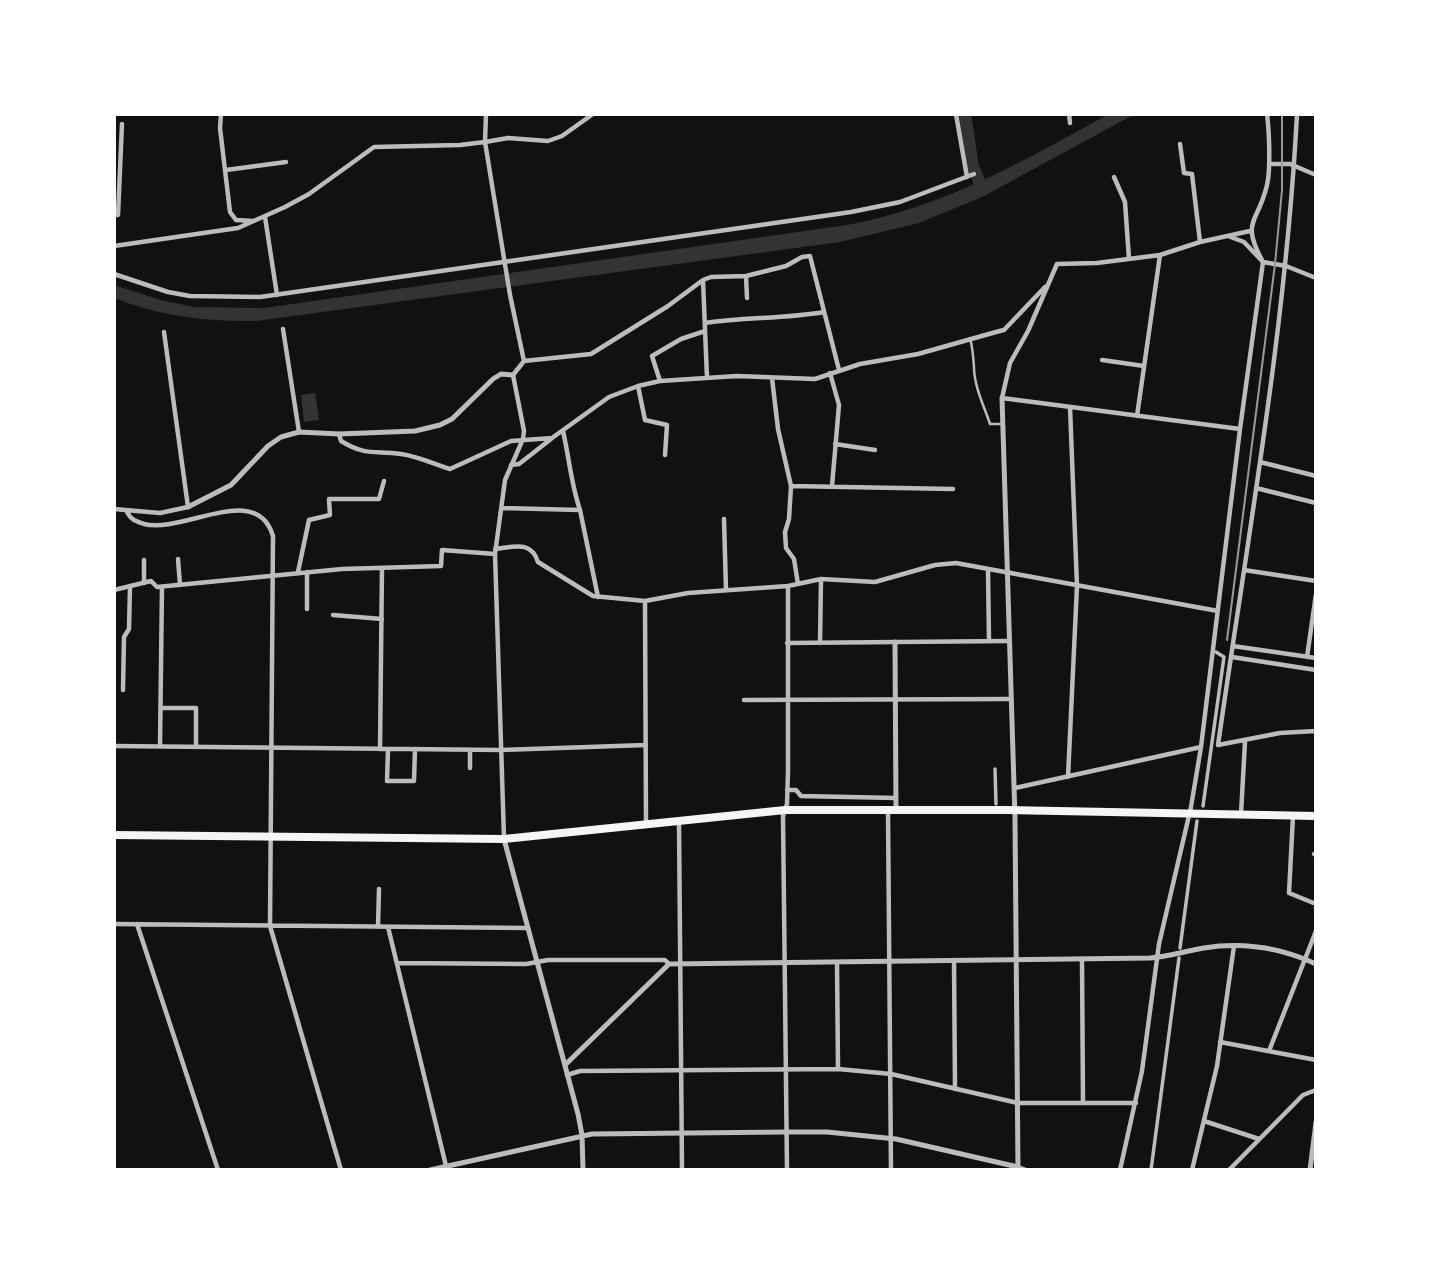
<!DOCTYPE html>
<html>
<head>
<meta charset="utf-8">
<style>
	body { margin:0 }
	#map { position:relative; width:1430px; height:1284px; overflow:hidden; background:#111; font-family:Montserrat,sans-serif }
	canvas { display:block }
	.frame { position:absolute; inset:0; border:116px solid #fff; pointer-events:none }
</style>
</head>
<body>
<div id="map">
<canvas width="1430" height="1284"></canvas>
<div class="frame"></div>
</div>
<script>
const ctx = document.querySelector('canvas').getContext('2d');
ctx.lineJoin = 'round';
function fill(path, color) { ctx.fillStyle = color; ctx.fill(path, 'evenodd'); }
function strokePath(path, color, width, dash) { ctx.strokeStyle = color; ctx.lineWidth = width; ctx.lineCap = dash ? 'butt' : 'round'; ctx.setLineDash(dash || []); ctx.stroke(path); }
fill(new Path2D(`
	M 1109,114 L 1135,114 L 982,197 L 919,223 L 840,242 L 256,321 C 207,322 159,316 114,298 L 114,285 L 164,301 L 195,307 L 264,308 L 847,225 C 947,206 1021,162 1109,114 Z
	M 315,393 L 319,420 L 304,422 L 301,395 Z`), '#333');
strokePath(new Path2D(`
	M 965,114 L 973,167 L 983,190`), '#333', 12);
strokePath(new Path2D(`
	M 970,338 C 973,349 973,356 974,367 C 974,386 984,406 990,424 L 1003,424`), '#bcbcbc', 2.5);
strokePath(new Path2D(`
	M 995,769 L 996,804
	M 1203,806 L 1224,657 L 1216,652
	M 1180,948 L 1197,821
	M 1151,1170 L 1179,958`), '#bcbcbc', 3.5);
strokePath(new Path2D(`
	M 221,114 L 220,128 L 230,212 L 236,220 L 253,221
	M 956,114 L 967,177
	M 1069,114 L 1070,123
	M 1297,114 C 1286,326 1248,535 1218,745 L 1280,733 L 1316,731
	M 1180,144 L 1184,173 L 1192,174 L 1200,242
	M 1269,164 L 1290,164 L 1316,175
	M 226,170 L 286,162
	M 1114,177 L 1125,202 L 1129,259
	M 114,215 L 118,215 L 122,124
	M 265,217 L 277,295
	M 1228,236 L 1244,242 L 1263,262 L 1286,266 L 1316,278
	M 114,246 L 238,228 L 285,207 L 309,194 L 374,147 L 460,145 L 485,142 L 486,114
	M 114,274 L 168,292 L 190,296 L 260,297 L 851,212 L 900,202 L 974,174
	M 746,276 L 747,298
	M 703,280 L 707,378
	M 705,323 C 745,317 784,319 824,312
	M 283,329 L 299,432
	M 1102,360 L 1144,366
	M 524,361 L 591,354 L 668,306 L 703,280 L 711,277 L 746,276 L 786,266 L 802,257 L 810,256 L 839,370
	M 830,373 L 839,405 L 832,486
	M 772,378 L 778,429 L 791,486 L 789,519 L 785,532 L 786,548 L 794,559 L 798,584
	M 660,381 L 652,356 L 681,339 L 705,331
	M 638,386 L 645,420 L 667,425 L 665,455
	M 1137,416 L 1160,255
	M 1240,429 L 1002,398 L 1010,363 L 1028,331 L 1057,264 L 1097,263 L 1160,255 L 1200,242 L 1250,231
	M 339,434 L 341,441 C 367,457 376,450 401,454 C 417,456 434,464 450,469 L 511,441 L 552,438 L 609,397 L 638,386 L 660,381 L 737,376 L 815,379 L 860,364 L 918,354 L 996,332 L 1004,330 L 1045,287
	M 835,444 L 875,450
	M 1260,462 L 1316,476
	M 511,465 L 519,464 L 551,439
	M 791,486 L 953,489
	M 1256,488 L 1316,503
	M 502,508 L 580,510 C 571,484 569,457 563,431
	M 114,509 L 160,513 L 188,507 L 164,332
	M 580,510 L 598,597
	M 127,512 C 131,520 136,521 144,524 C 183,534 257,481 273,536 L 270,926 L 341,1170
	M 724,519 L 726,590
	M 495,549 C 514,547 531,540 538,562 L 593,596 L 645,601 L 688,593 L 788,586 L 821,579 L 875,582 L 935,565 L 956,563 L 1218,611
	M 178,559 L 180,585
	M 144,560 L 144,583
	M 988,569 L 989,641
	M 1244,570 L 1316,581
	M 298,572 L 309,520 L 330,515 L 329,499 L 379,499 L 384,481
	M 307,572 L 307,609
	M 114,590 L 151,581 L 157,587 L 342,569 L 441,566 L 442,550 L 495,554
	M 645,601 L 646,823
	M 333,615 L 382,619
	M 787,643 L 1009,641
	M 820,643 L 821,579
	M 1233,646 L 1316,658
	M 1232,657 L 1316,670
	M 1307,657 L 1316,594
	M 123,690 L 124,637 L 129,629 L 130,587
	M 744,700 L 1011,699
	M 161,708 L 196,708 L 196,747
	M 114,746 L 501,750 L 646,745
	M 160,746 L 162,587
	M 380,749 L 382,568
	M 388,749 L 387,781 L 414,781 L 415,749
	M 470,768 L 470,750
	M 1068,777 L 1077,586 L 1070,407
	M 1015,788 L 1201,747
	M 787,790 L 796,790 L 801,796 L 896,798
	M 888,811 L 891,1170
	M 1241,814 L 1245,742
	M 1293,816 L 1289,893 L 1316,904
	M 679,822 L 682,1170
	M 504,838 L 495,554 L 505,480 L 523,439 L 524,431 L 513,375 L 524,361 L 510,295 L 485,142 L 508,138 L 548,141 L 562,136 L 593,114
	M 1314,854 L 1316,855
	M 114,924 L 528,928
	M 137,924 L 218,1170
	M 378,927 L 379,889
	M 388,927 L 447,1170
	M 1082,959 L 1083,1103
	M 954,960 L 955,1089
	M 837,962 L 838,1069
	M 397,963 L 526,964 L 548,960 L 665,960 L 669,964
	M 1220,1042 L 1316,1060
	M 1269,1051 L 1316,931
	M 567,1075 L 580,1071 L 838,1069 L 891,1074 L 1018,1103 L 1136,1103
	M 1204,1121 L 1259,1139
	M 1018,1167 L 1026,1170
	M 787,1170 L 783,816 L 787,804 L 788,771 L 788,586
	M 1120,1170 L 1142,1071 L 1159,944 L 1191,807 L 1201,747 L 1240,429 L 1263,262 C 1240,220 1258,224 1267,185 C 1271,169 1269,130 1267,114
	M 1192,1170 L 1217,1066 L 1234,946
	M 1229,1170 L 1303,1095 L 1316,1090`), '#bcbcbc', 4.5);
strokePath(new Path2D(`
	M 1002,398 L 1015,818 L 1018,1170
	M 188,507 L 231,485 L 268,446 L 281,437 L 299,432 L 339,434 L 415,431 L 440,425 L 452,419 L 493,379 L 501,374 L 513,375
	M 895,642 L 896,810
	M 504,839 L 578,1114 L 582,1135 L 583,1170
	M 565,1065 L 669,964 L 1150,958 C 1168,957 1185,951 1204,948 C 1242,942 1281,948 1316,964
	M 430,1170 L 592,1134 L 786,1132 L 827,1132 L 896,1139 L 1018,1167
	M 1310,1170 L 1316,1122`), '#bcbcbc', 5);
strokePath(new Path2D(`
	M 114,835 L 504,839 L 785,810 L 1006,810 L 1316,816`), '#f5f5f5', 8);
strokePath(new Path2D(`
	M 1227,640 L 1275,264 L 1282,190 L 1282,114`), '#9a9a9a', 2);
</script>
</body>
</html>
